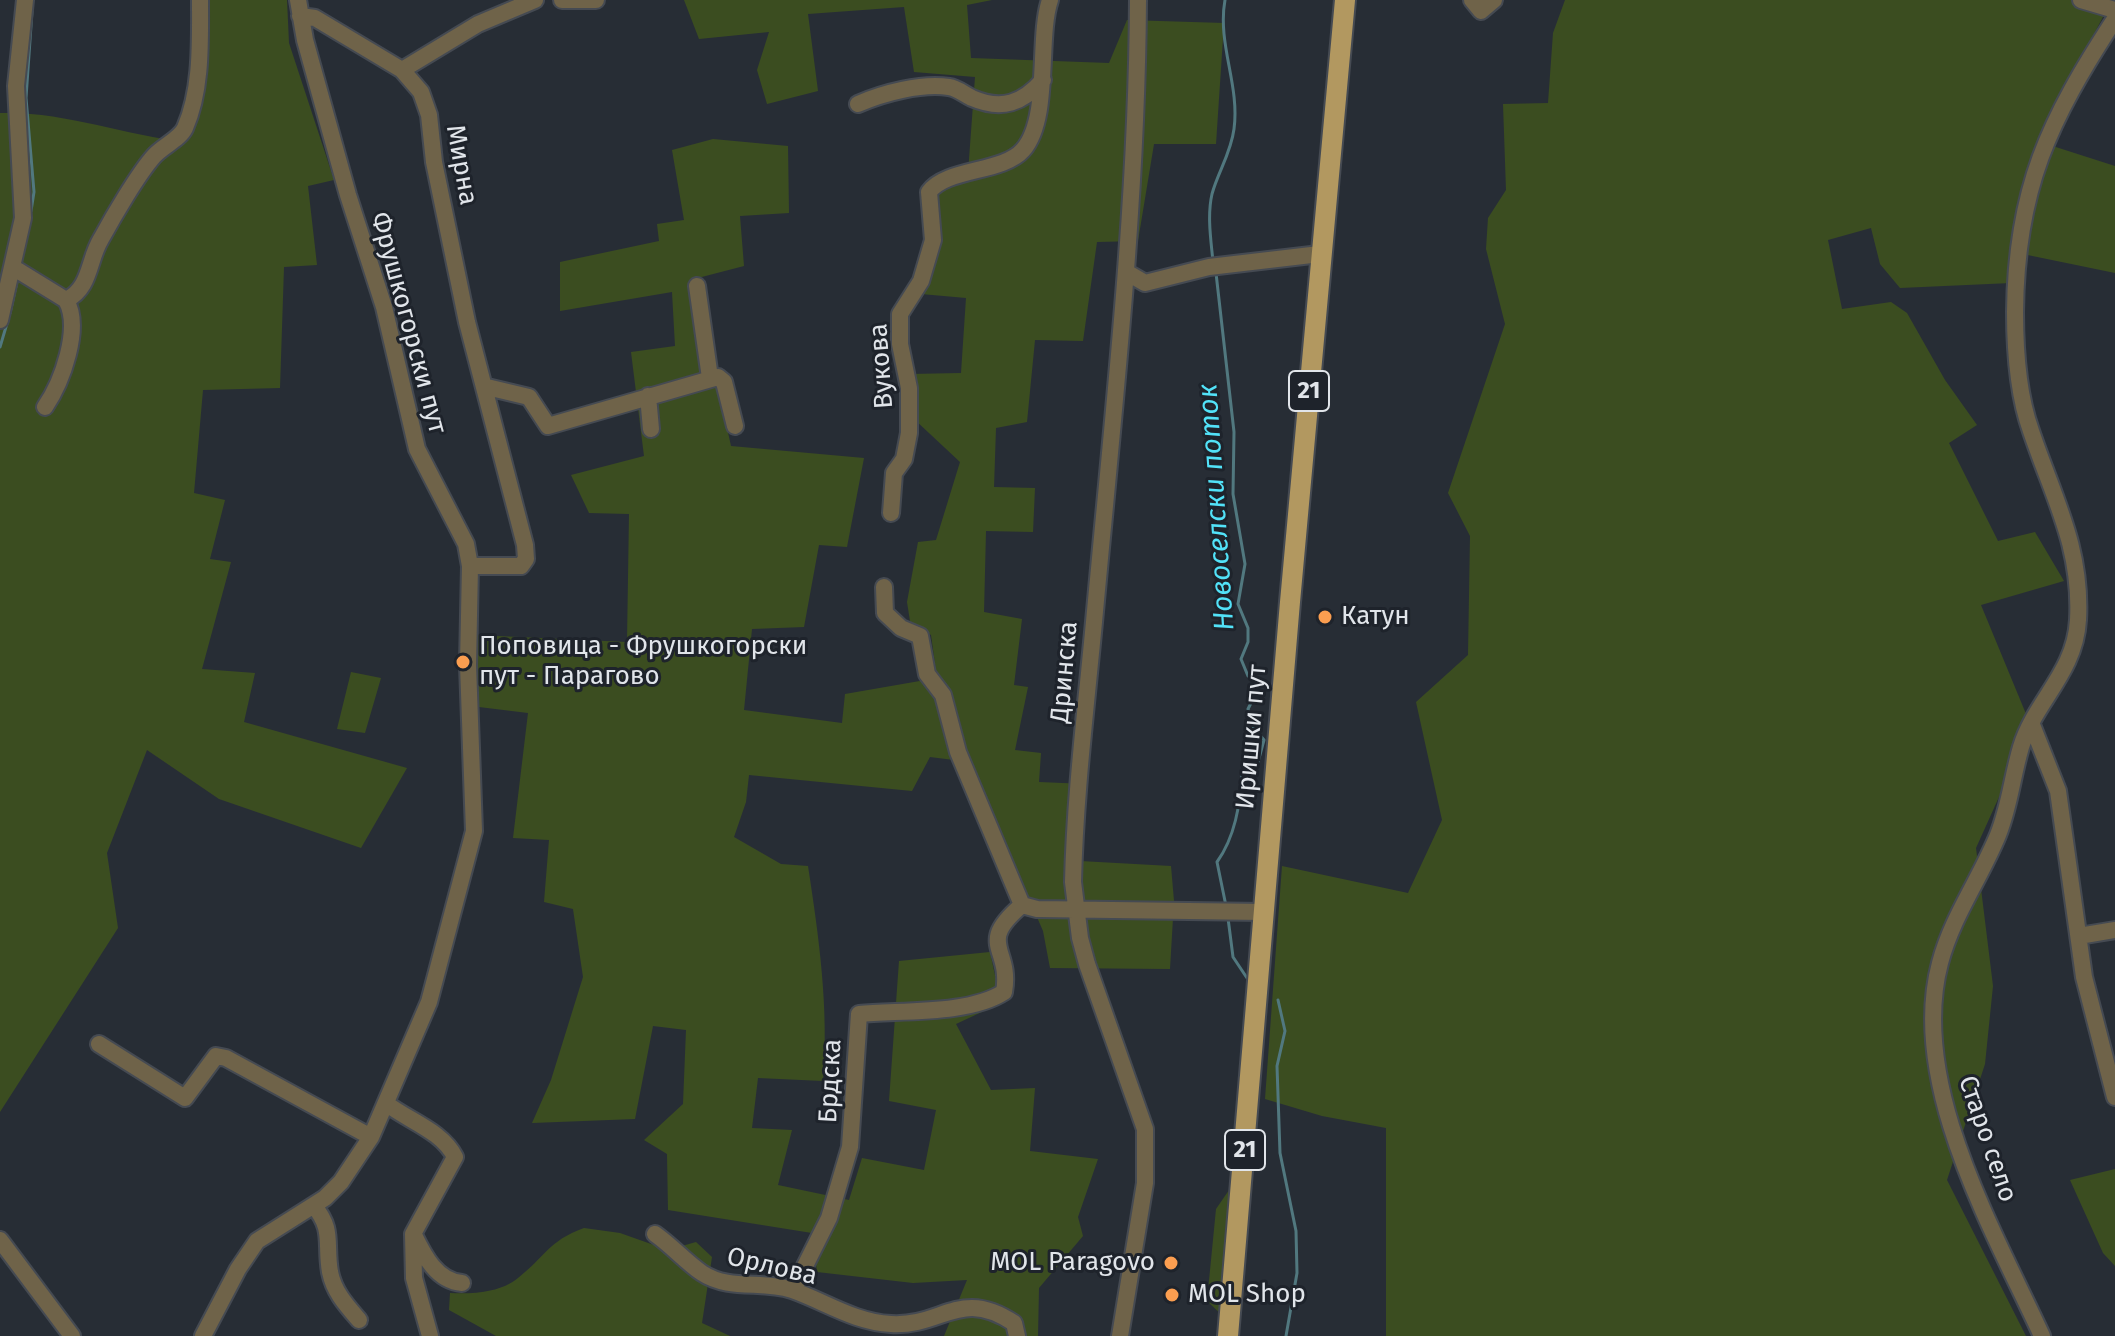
<!DOCTYPE html>
<html>
<head>
<meta charset="utf-8">
<style>
	body { margin:0 }
	canvas { display:block; background:#272d35 }
</style>
</head>
<body>
<canvas width="2115" height="1336"></canvas>
<script>
const ctx = document.querySelector('canvas').getContext('2d');
ctx.lineJoin = 'round';
function fill(path, color) { ctx.fillStyle = color; ctx.fill(path, 'evenodd'); }
function strokePath(path, color, width, dash) { ctx.strokeStyle = color; ctx.lineWidth = width; ctx.lineCap = dash ? 'butt' : 'round'; ctx.setLineDash(dash || []); ctx.stroke(path); }
function write(font, color, halo, rows, align = 'center') {
  ctx.font = font + ' "Fira Sans",sans-serif'; ctx.lineWidth = 6; ctx.setLineDash([]); ctx.textBaseline = 'middle'; ctx.strokeStyle = halo; ctx.fillStyle = color; for (const [text, x, y, turn = 0] of rows) {
    ctx.save(); ctx.translate(x, y); ctx.rotate((+turn || 0) * Math.PI / 180); ctx.textAlign = isNaN(turn) ? turn : align; if (halo) ctx.strokeText(text, 0, 0); ctx.fillText(text, 0, 0); ctx.restore();
  }
}
fill(new Path2D(`
	M 205,0 L 287,0 L 289,43 L 334,180 L 308,186 L 317,265 L 284,267 L 280,388 L 203,390 L 194,493 L 225,500 L 210,559 L 231,562 L 202,669 L 255,673 L 244,722 L 407,768 L 361,848 L 219,799 L 147,750 L 107,853 L 118,928 L 0,1112 L 0,113 C 64,111 123,135 187,142 L 205,58 Z
	M 684,0 L 992,0 L 967,5 L 971,58 L 1109,63 L 1127,20 L 1224,23 L 1216,144 L 1154,144 L 1138,241 L 1097,242 L 1083,341 L 1035,340 L 1027,422 L 996,428 L 994,487 L 1035,488 L 1033,532 L 986,531 L 984,612 L 1022,619 L 1014,685 L 1028,687 L 1015,750 L 1041,753 L 1039,782 L 1086,784 L 1080,861 L 1171,866 L 1174,901 L 1170,969 L 1050,968 L 1043,931 L 970,762 L 930,757 L 912,791 L 749,775 L 746,802 L 734,837 L 781,864 L 808,866 C 819,938 829,1008 823,1081 L 758,1078 L 752,1128 L 792,1130 L 778,1185 L 849,1200 L 862,1158 L 924,1170 L 936,1110 L 889,1101 L 899,961 L 990,952 L 1001,1003 L 956,1024 L 991,1090 L 1035,1088 L 1030,1151 L 1098,1159 L 1078,1217 L 1083,1236 L 1039,1288 L 1038,1336 L 944,1336 L 967,1280 L 913,1283 L 817,1272 L 812,1233 L 668,1210 L 667,1154 L 644,1140 L 683,1104 L 686,1030 L 653,1026 L 635,1119 L 532,1123 L 551,1080 L 583,977 L 573,909 L 544,902 L 549,840 L 513,838 L 528,713 L 479,707 L 476,635 L 627,642 L 629,514 L 589,513 L 571,475 L 644,456 L 631,352 L 675,346 L 672,292 L 560,311 L 560,262 L 659,241 L 657,224 L 684,220 L 672,150 L 713,139 L 788,146 L 789,213 L 740,216 L 744,266 L 694,279 L 731,446 L 864,458 L 847,547 L 819,545 L 804,627 L 752,629 L 744,710 L 842,723 L 845,694 L 937,678 L 931,635 L 910,621 L 907,602 L 918,542 L 936,540 L 960,462 L 914,419 L 910,374 L 961,373 L 966,298 L 910,293 L 930,240 L 922,191 L 968,173 L 975,77 L 914,72 L 904,7 L 808,14 L 818,91 L 767,104 L 757,70 L 769,32 L 699,39 Z
	M 1565,0 L 2112,0 L 2037,141 L 2115,166 L 2115,273 L 2013,252 L 2011,283 L 1900,288 L 1880,264 L 1871,228 L 1828,240 L 1842,309 L 1891,302 L 1907,313 L 1945,380 L 1977,425 L 1949,443 L 1998,541 L 2035,532 L 2064,581 L 1981,605 L 2031,726 L 1976,848 L 1993,986 L 1985,1064 L 1947,1180 L 2026,1336 L 1386,1336 L 1386,1128 L 1322,1116 L 1265,1099 L 1282,866 L 1408,893 L 1442,820 L 1416,702 L 1468,655 L 1470,536 L 1448,493 L 1505,324 L 1486,249 L 1488,218 L 1506,190 L 1503,104 L 1548,103 L 1553,33 Z
	M 351,672 L 381,678 L 365,733 L 337,729 Z
	M 2115,1169 L 2115,1266 L 2103,1253 L 2070,1180 Z
	M 1238,1177 L 1225,1318 L 1207,1301 L 1216,1209 Z
	M 584,1228 L 620,1233 L 668,1250 L 696,1242 L 712,1257 L 702,1323 L 730,1336 L 496,1336 L 449,1310 L 450,1293 C 472,1294 500,1293 518,1278 C 545,1257 548,1241 584,1228 Z`), '#3b4d20');
strokePath(new Path2D(`
	M 31,211 L 34,192 L 26,98 L 32,11
	M 1213,262 C 1211,240 1207,216 1212,194 C 1218,172 1231,153 1234,129 C 1240,85 1217,44 1225,0
	M 1216,273 L 1234,432 L 1233,494 L 1245,564 L 1238,604 L 1248,628 L 1248,642 L 1241,659 L 1248,676 L 1262,681 L 1248,709 L 1253,727 L 1264,740 L 1258,762 L 1242,774 C 1240,805 1235,837 1217,862 L 1226,906
	M 10,313 L 18,277
	M 0,347 L 8,320
	M 1228,918 L 1233,957 L 1247,978
	M 1278,1000 L 1285,1031 L 1277,1066 L 1280,1153 L 1296,1231 L 1297,1273 L 1286,1336`), '#51787f', 3);
const minor = new Path2D(`
	M 562,0 L 596,0
	M 1472,0 L 1481,11 L 1494,0
	M 2081,0 L 2115,10
	M 300,16 L 315,18 L 402,70 L 421,92 L 429,115 L 434,162 L 467,322 L 525,545 L 526,559 L 521,566 L 470,566
	M 402,70 L 478,24 L 535,0
	M 858,104 C 883,93 921,83 949,87 C 957,88 964,94 972,98 C 1002,111 1023,103 1043,80
	M 14,268 L 66,300
	M 1126,272 L 1145,283 L 1209,267 L 1320,254
	M 697,286 L 710,378
	M 66,300 C 91,288 88,260 101,239 C 113,217 138,174 154,156 C 163,146 180,139 185,128 C 202,89 200,41 200,0
	M 0,320 L 23,218 L 16,86 L 25,0
	M 487,387 L 529,397 L 548,426 L 718,377 L 724,382 L 735,426
	M 648,396 L 651,429
	M 45,407 C 62,382 82,328 66,300
	M 891,513 L 894,473 L 904,459 L 909,433 L 909,388 L 900,344 L 900,314 L 921,281 L 933,240 L 929,192 C 946,168 1003,173 1023,150 C 1051,118 1037,38 1050,0
	M 884,587 L 885,613 L 901,628 L 920,636 L 927,674 L 943,695 L 958,752 L 1022,905
	M 2032,725 L 2058,791 L 2084,977 L 2115,1097
	M 1022,905 L 1037,909 L 1264,912
	M 2079,936 L 2115,930
	M 99,1044 L 185,1098 L 216,1056 L 226,1058 L 371,1137
	M 387,1104 C 409,1121 442,1131 455,1157 L 413,1234 L 414,1278 L 430,1336
	M 314,1206 C 334,1230 325,1243 330,1272 C 334,1292 346,1305 359,1320
	M 655,1234 C 672,1246 686,1262 702,1273 C 729,1291 763,1280 792,1290 C 826,1302 854,1322 891,1324 C 943,1327 960,1287 1014,1323 L 1017,1336
	M 414,1235 C 424,1256 437,1281 462,1283
	M 0,1240 L 72,1336
	M 793,1290 L 829,1218 L 850,1147 L 859,1014 C 900,1010 969,1015 1004,992 C 1012,947 975,945 1022,905
	M 203,1336 L 238,1269 L 257,1241 L 325,1198 L 341,1182 L 371,1137 L 429,1002 L 474,831 L 468,665 L 470,566 L 466,544 L 417,449 L 384,307 L 348,195 L 305,40 L 298,0
	M 1120,1336 L 1145,1183 L 1145,1129 L 1087,964 L 1080,938 L 1073,882 C 1075,795 1086,708 1094,622 C 1113,415 1137,208 1138,0
	M 2042,1336 C 1993,1229 1908,1083 1940,963 C 1952,917 1980,879 1998,835 C 2010,805 2012,777 2021,747 C 2035,701 2075,673 2078,620 C 2082,547 2053,497 2031,431 C 2018,395 2015,350 2015,312 C 2016,189 2049,120 2115,19`);
const major = new Path2D(`
	M 1228,1336 L 1290,602 L 1345,0`);
strokePath(minor, '#454a52', 20);
strokePath(major, '#454a52', 24);
strokePath(minor, '#6f6349', 16);
strokePath(major, '#b29860', 20);
for (const [x, y, r, color] of [
	[1325,617,8,"#fb9e50"],
	[463,662,8,"#fb9e50"],
	[1171,1263,8,"#fb9e50"],
	[1172,1295,8,"#fb9e50"]
]) { const dot = new Path2D(); dot.arc(x, y, r, 0, 2 * Math.PI); ctx.fillStyle = color; ctx.fill(dot); strokePath(dot, '#1e232b', 3); }
for (const [x, y, w] of [
	[1309,391,40],
	[1245,1150,40]
]) { const box = new Path2D(); box.roundRect(x - w / 2, y - 20, w, 40, 6); ctx.fillStyle = '#1e232b'; ctx.fill(box); strokePath(box, '#e1e5ea', 2); }
write('bold 24px', '#e1e5ea', null, [
	["21",1309,391],
	["21",1245,1150]
]);
write('26px', '#e1e5ea', '#1e232b', [
	["Мирна",461,165,80],
	["Фрушкогорски пут",408,323,75],
	["Вукова",882,366,-94],
	["Дринска",1065,672,-85],
	["Иришки пут",1252,737,-85],
	["Брдска",831,1081,-87],
	["Старо село",1987,1139,71],
	["Орлова",772,1267,13]
]);
write('26px', '#e1e5ea', '#1e232b', [
	["Катун",1341,617],
	["Поповица - Фрушкогорски",479,647],
	["пут - Парагово",479,677],
	["MOL Paragovo",1155,1263,"right"],
	["MOL Shop",1188,1295]
], 'left');
write('italic 28px', '#52e2f8', '#1e232b', [
	["Новоселски поток",1217,507,-94]
]);
</script>
</body>
</html>
